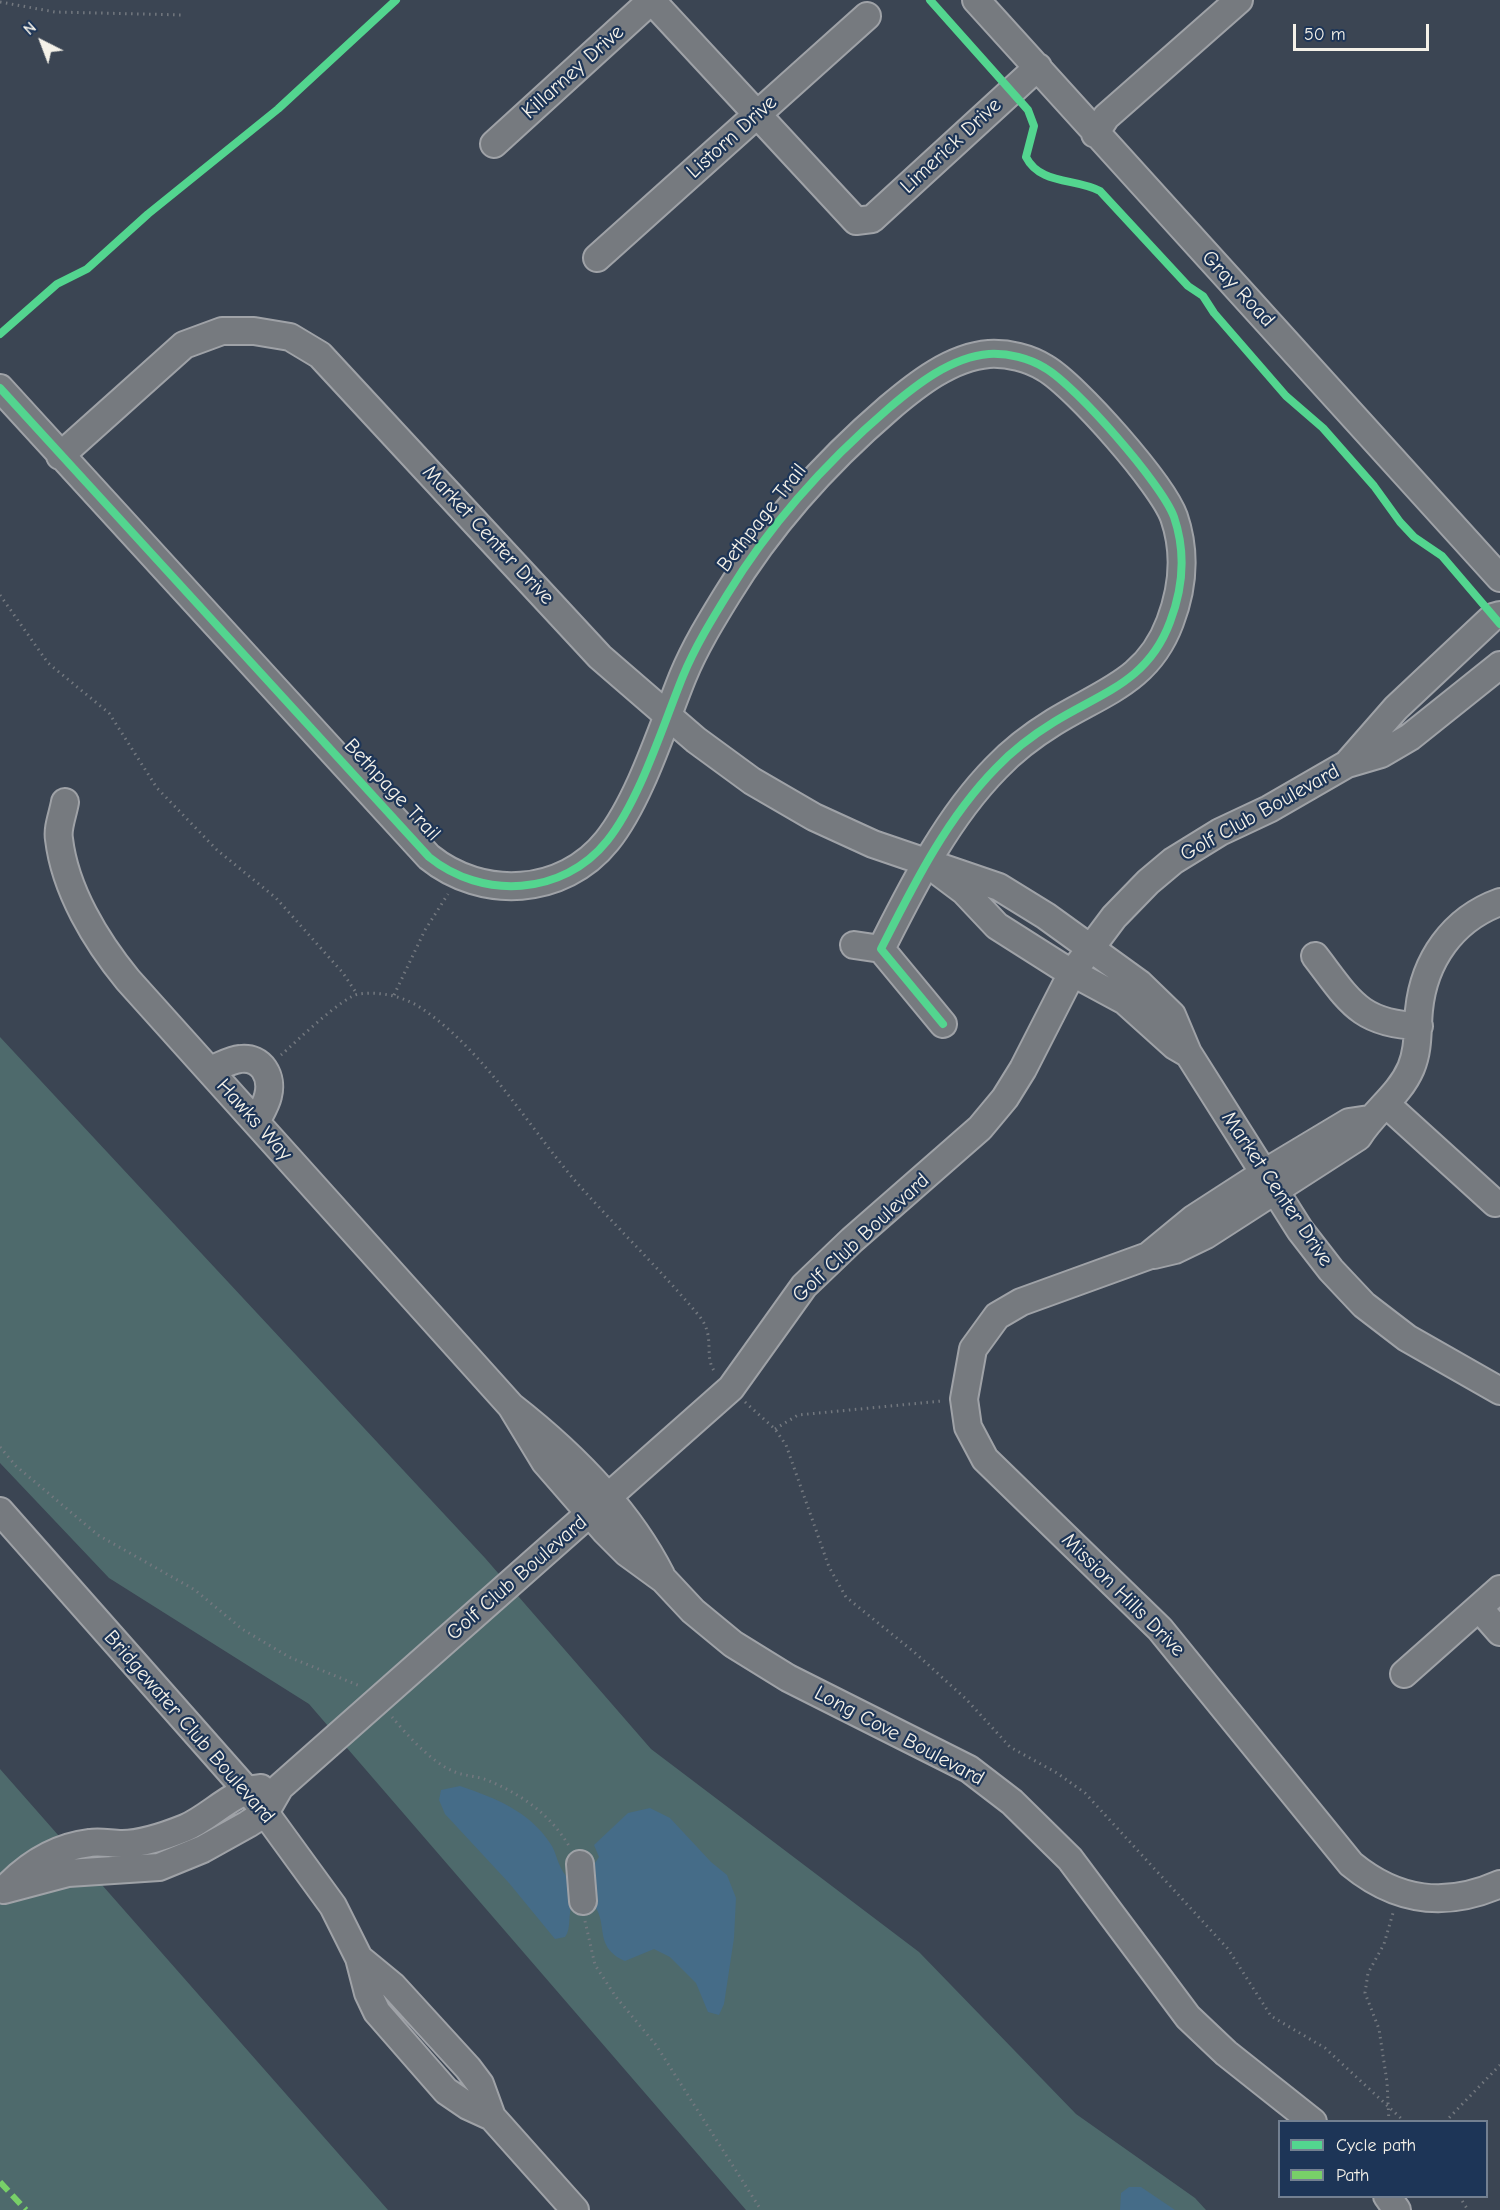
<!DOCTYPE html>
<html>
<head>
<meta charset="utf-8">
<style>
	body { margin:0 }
	#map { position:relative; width:1500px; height:2210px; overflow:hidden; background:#3b4553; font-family:"Comic Neue",sans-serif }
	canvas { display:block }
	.legend { position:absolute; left:1278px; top:2120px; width:210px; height:78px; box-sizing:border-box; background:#1d3557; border:2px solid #738091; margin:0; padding:8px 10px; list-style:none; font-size:18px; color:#f4f1e8 }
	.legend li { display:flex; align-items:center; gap:12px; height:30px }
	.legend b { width:30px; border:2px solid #738091 }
	.north { position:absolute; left:12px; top:12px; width:60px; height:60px; -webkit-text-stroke:4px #1d3557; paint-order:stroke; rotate:318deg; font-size:16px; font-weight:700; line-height:24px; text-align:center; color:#f4f1e8 }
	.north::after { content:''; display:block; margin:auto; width:21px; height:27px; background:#f4f1e8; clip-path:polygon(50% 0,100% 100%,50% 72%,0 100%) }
	.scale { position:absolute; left:1293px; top:24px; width:136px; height:27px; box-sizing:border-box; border:3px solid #f4f1e8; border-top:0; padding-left:8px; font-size:18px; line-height:21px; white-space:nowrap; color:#f4f1e8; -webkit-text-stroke:4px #1d3557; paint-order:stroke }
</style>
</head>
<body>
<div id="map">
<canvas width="1500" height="2210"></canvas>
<ul class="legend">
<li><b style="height:8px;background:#53d58f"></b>Cycle path</li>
<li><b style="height:8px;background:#78d068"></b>Path</li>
</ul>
<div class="north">N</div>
<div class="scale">50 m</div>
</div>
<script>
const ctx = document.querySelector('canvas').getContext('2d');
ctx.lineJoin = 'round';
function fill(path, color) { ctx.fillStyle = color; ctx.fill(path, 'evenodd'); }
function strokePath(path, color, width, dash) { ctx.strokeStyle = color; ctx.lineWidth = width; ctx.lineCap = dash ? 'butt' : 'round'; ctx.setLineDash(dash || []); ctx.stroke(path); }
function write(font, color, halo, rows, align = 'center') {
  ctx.font = font + ' "Comic Neue",sans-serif'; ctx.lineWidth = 4.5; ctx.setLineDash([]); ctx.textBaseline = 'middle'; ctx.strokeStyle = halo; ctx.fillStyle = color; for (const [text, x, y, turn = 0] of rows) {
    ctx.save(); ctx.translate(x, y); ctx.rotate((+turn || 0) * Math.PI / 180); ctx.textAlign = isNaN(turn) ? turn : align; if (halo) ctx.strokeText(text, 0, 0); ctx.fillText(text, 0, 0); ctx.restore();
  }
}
fill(new Path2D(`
	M 0,1037 L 485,1558 L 651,1749 L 919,1952 L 1076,2114 L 1195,2198 L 1206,2210 L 746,2210 L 309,1704 L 109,1578 L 0,1463 Z
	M 0,1769 L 388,2210 L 0,2210 Z`), '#4e6a6c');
fill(new Path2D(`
	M 460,1786 C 495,1798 529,1811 550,1843 C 557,1853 557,1865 566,1876 L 591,1869 L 599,1857 L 594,1845 L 628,1813 L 650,1808 L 670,1818 L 711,1862 L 727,1875 L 736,1898 L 734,1938 L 724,2004 L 719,2015 L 708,2012 L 696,1983 L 670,1957 L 654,1949 L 625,1961 C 590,1946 612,1918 589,1901 L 573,1903 C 567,1914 572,1928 565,1937 L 555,1939 L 509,1883 L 445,1814 L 439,1800 L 441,1790 Z
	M 1129,2187 L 1141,2187 L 1175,2210 L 1120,2210 L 1121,2193 Z`), '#456c88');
const minor = new Path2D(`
	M 976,0 L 1500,578
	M 652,1 L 856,221 L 872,219 L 1038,67
	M 1095,134 L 1106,117 L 1239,0
	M 494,144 L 652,0
	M 597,258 L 867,16
	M 0,388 L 429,857 C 482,900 563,896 607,841 C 640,800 663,725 683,676 C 695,647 711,621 727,595 C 770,524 825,463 889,408 C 916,385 951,357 989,354 C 1008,353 1029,358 1045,368 C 1076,386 1162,484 1174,517 C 1186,552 1183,588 1170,622 C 1148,681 1103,692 1054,722 C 1033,735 1013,750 996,768 C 946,819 913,886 881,949 L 943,1024
	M 60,456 L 184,345 L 222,331 L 254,331 L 290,337 L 320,355 L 600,657 L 696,740 L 752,781 L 814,817 L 873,844 L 999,887 L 1046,916 L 1140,984 L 1172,1015 L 1188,1053 L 1300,1230 L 1331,1270 L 1364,1305 L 1407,1338 L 1500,1391
	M 1347,764 L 1396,708 L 1493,617 L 1500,615
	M 65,802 C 63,814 57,828 59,839 C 65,890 96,941 128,980 L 511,1406 C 570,1452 627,1508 661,1575
	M 940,873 L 964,891 L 997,926 L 1060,966 L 1125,1001 L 1175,1046 L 1187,1053
	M 854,945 L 881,949
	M 1315,956 C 1349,1000 1359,1024 1419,1026
	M 209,1070 C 219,1067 230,1060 240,1059 C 262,1056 273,1077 268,1096 C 266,1105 260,1114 256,1122
	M 1386,1104 L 1495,1203
	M 1369,1119 L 1349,1122 L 1264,1173 L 1193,1219 L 1148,1256 L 1021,1302 L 997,1316 L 973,1349 L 964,1399 L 968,1427 L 985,1459 L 1160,1629 L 1351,1864 C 1397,1902 1446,1908 1500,1884
	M 1154,1255 L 1175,1250 L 1206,1235 L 1358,1137 C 1373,1112 1399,1096 1411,1068 C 1419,1049 1417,1030 1419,1010 C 1424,960 1453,919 1500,902
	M 511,1406 L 545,1462 L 605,1531 L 627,1553 L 664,1580 L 693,1611 L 733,1644 L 788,1678 L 969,1769 L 1012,1802 L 1070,1859 L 1188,2017 L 1226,2053 L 1313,2122
	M 0,1511 L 258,1803 L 333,1906 L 359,1958 L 368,1993 L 377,2012 L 446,2091 L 468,2106 L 492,2117 L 575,2210
	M 1479,1608 L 1500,1632
	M 1404,1674 L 1500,1589
	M 580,1864 L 583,1901
	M 9,1885 C 32,1862 57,1847 90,1843 C 100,1841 111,1844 122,1844 C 143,1844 165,1836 185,1828 C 211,1817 233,1790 261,1788
	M 4,1890 L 68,1873 L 159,1867 L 203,1849 L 248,1824 L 265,1813 L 280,1787 L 731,1388 L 804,1286 L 852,1240 L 980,1128 L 1005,1098 L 1023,1069 L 1072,973 L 1114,917 L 1148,882 L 1173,861 L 1220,832 L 1269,809 L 1347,764 L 1381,754 L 1410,737 L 1500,665
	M 359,1958 L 393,1986 L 468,2068 L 480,2084 L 492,2117
	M 1387,2196 L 1397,2210`);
strokePath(minor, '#9fa2a7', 30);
strokePath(new Path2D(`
	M 0,2 L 55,12 L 184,15
	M 0,595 L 48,663 L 109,713 L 157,788 L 217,850 L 276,898 L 343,973 L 357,994
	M 394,995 L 425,930 L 448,894
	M 281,1055 C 296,1042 343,996 359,994 C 382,991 406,997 424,1010 C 486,1053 528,1126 577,1183 C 617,1228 661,1270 700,1317 C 716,1338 703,1356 715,1372
	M 745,1402 L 775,1429 L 786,1445 L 829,1567 L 846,1597 L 914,1652 L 966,1699 L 1010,1747 L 1057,1773 L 1085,1793 L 1228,1949 L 1271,2016 L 1325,2048 L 1405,2122
	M 775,1429 L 798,1415 L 942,1401
	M 0,1447 L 16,1466 L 98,1535 L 195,1590 L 242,1629 L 289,1657 L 360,1686
	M 392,1717 C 408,1736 432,1763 455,1772 C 465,1776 477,1776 487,1780 C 521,1794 550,1814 569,1846
	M 585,1921 L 595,1965 L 616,1997 L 656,2045 L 761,2210
	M 1389,2122 L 1387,2082 L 1379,2029 L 1365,1993 L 1368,1973 L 1384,1944 L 1393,1913
	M 1445,2122 L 1500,2065
	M 1459,2196 L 1468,2210`), '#73787f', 3, [1.5, 4.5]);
strokePath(minor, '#767a7f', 26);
strokePath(new Path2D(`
	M 0,2182 L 26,2210`), '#78d068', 6, [12, 6]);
strokePath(new Path2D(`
	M 930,0 L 1028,110 L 1034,126 L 1026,157 C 1040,185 1076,178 1100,191 L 1188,286 L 1203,296 L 1214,313 L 1286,396 L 1323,428 L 1374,486 L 1400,522 L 1414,537 L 1442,556 L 1500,624
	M 0,334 L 57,284 L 87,269 L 148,214 L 278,109 L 396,0
	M 0,388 L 429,857 C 482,900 563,896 607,841 C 640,800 663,725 683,676 C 695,647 711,621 727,595 C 770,524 825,463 889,408 C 916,385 951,357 989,354 C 1008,353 1029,358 1045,368 C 1076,386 1162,484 1174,517 C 1186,552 1183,588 1170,622 C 1148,681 1103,692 1054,722 C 1033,735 1013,750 996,768 C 946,819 913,886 881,949 L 943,1024`), '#53d58f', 8);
write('21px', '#f4f1e8', '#1d3557', [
	["Killarney Drive",573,72,-42],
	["Listorn Drive",732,137,-42],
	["Limerick Drive",951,146,-43],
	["Gray Road",1238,289,47],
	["Bethpage Trail",762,518,-52],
	["Market Center Drive",488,535,47],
	["Bethpage Trail",392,790,47],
	["Golf Club Boulevard",1260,813,-29],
	["Hawks Way",254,1120,48],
	["Market Center Drive",1277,1189,56],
	["Golf Club Boulevard",861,1238,-43],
	["Golf Club Boulevard",517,1578,-41],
	["Mission Hills Drive",1123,1595,45],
	["Bridgewater Club Boulevard",189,1727,49],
	["Long Cove Boulevard",899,1736,28]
]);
</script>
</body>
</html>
